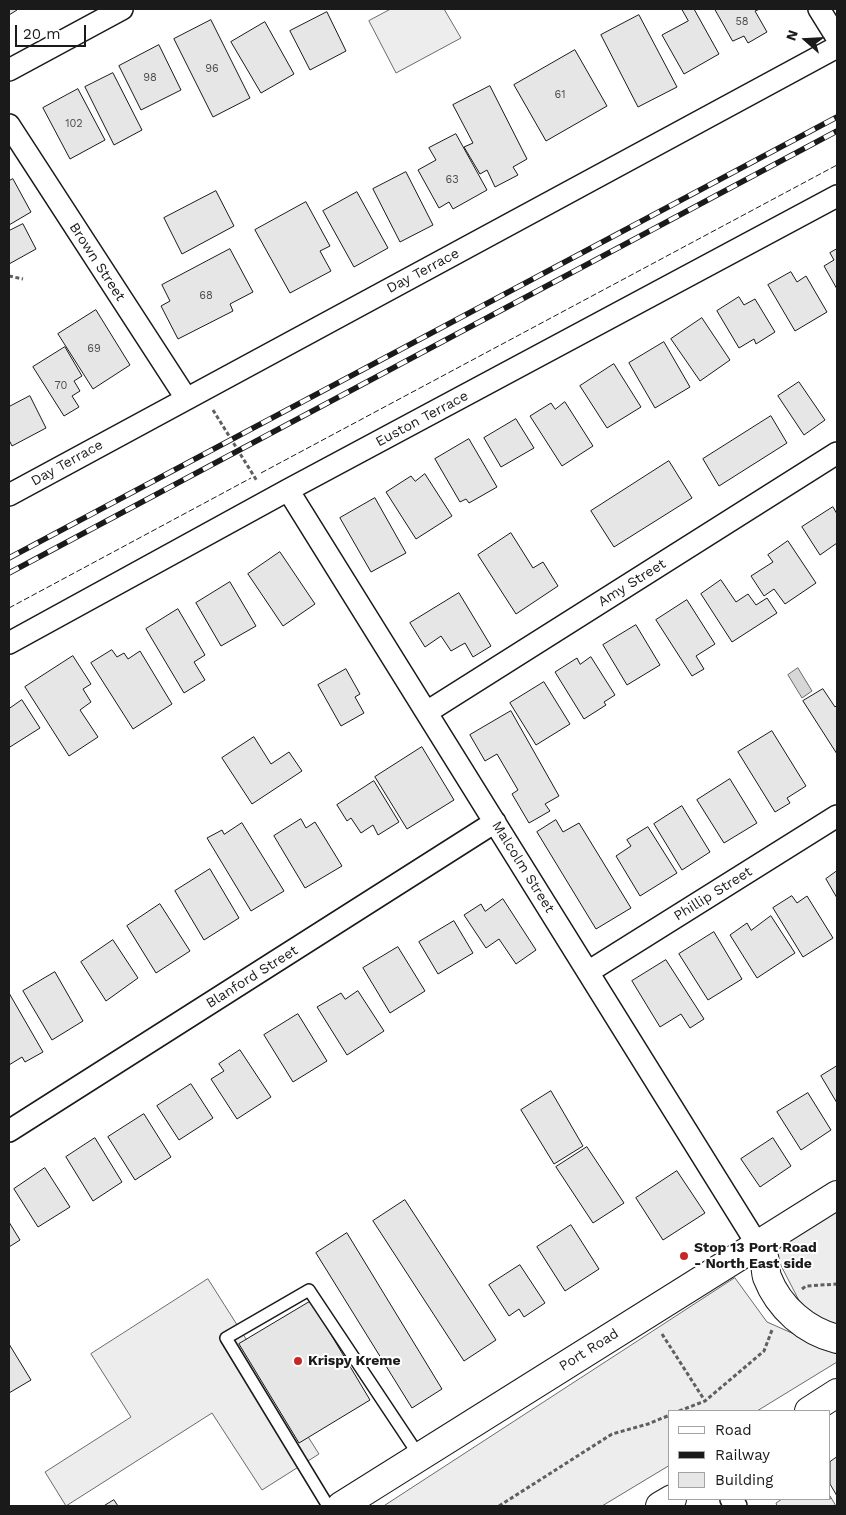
<!DOCTYPE html>
<html>
<head>
<meta charset="utf-8">
<style>
	body { margin:0 }
	#map { position:relative; width:846px; height:1515px; overflow:hidden; background:#fff; font-family:"Work Sans",sans-serif }
	canvas { display:block }
	.frame { position:absolute; inset:0; border:10px solid #1a1a1a; pointer-events:none }
	.legend { position:absolute; left:668px; top:1410px; width:162px; height:90px; box-sizing:border-box; background:#fff; border:1px solid #a3a3a3; margin:0; padding:6px 9px; list-style:none; font-size:15px; color:#1a1a1a }
	.legend li { display:flex; align-items:center; gap:10px; height:25px }
	.legend b { width:25px; border:1px solid #a3a3a3 }
	.north { position:absolute; left:781px; top:15px; width:50px; height:50px; -webkit-text-stroke:4px #fff; paint-order:stroke; rotate:289deg; font-size:14px; font-weight:700; line-height:20px; text-align:center; color:#1a1a1a }
	.north::after { content:''; display:block; margin:auto; width:18px; height:22px; background:#1a1a1a; clip-path:polygon(50% 0,100% 100%,50% 72%,0 100%) }
	.scale { position:absolute; left:15px; top:25px; width:71px; height:22px; box-sizing:border-box; border:2px solid #1a1a1a; border-top:0; padding-left:6px; font-size:15px; line-height:18px; white-space:nowrap; color:#1a1a1a; -webkit-text-stroke:4px #fff; paint-order:stroke }
</style>
</head>
<body>
<div id="map">
<canvas width="846" height="1515"></canvas>
<div class="frame"></div>
<ul class="legend">
<li><b style="height:6px;background:#fff"></b>Road</li>
<li><b style="height:6px;background:#1a1a1a"></b>Railway</li>
<li><b style="height:14px;background:#e6e6e6"></b>Building</li>
</ul>
<div class="north">N</div>
<div class="scale">20 m</div>
</div>
<script>
const ctx = document.querySelector('canvas').getContext('2d');
ctx.lineJoin = 'round';
function fill(path, color) { ctx.fillStyle = color; ctx.fill(path, 'evenodd'); }
function strokePath(path, color, width, dash) { ctx.strokeStyle = color; ctx.lineWidth = width; ctx.lineCap = dash ? 'butt' : 'round'; ctx.setLineDash(dash || []); ctx.stroke(path); }
function write(font, color, halo, rows, align = 'center') {
  ctx.font = font + ' "Work Sans",sans-serif'; ctx.lineWidth = 4; ctx.setLineDash([]); ctx.textBaseline = 'middle'; ctx.strokeStyle = halo; ctx.fillStyle = color; for (const [text, x, y, turn = 0] of rows) {
    ctx.save(); ctx.translate(x, y); ctx.rotate((+turn || 0) * Math.PI / 180); ctx.textAlign = isNaN(turn) ? turn : align; if (halo) ctx.strokeText(text, 0, 0); ctx.fillText(text, 0, 0); ctx.restore();
  }
}
const built = new Path2D(`
	M 391,9 L 444,9 L 461,38 L 396,73 L 369,21 Z
	M 837,1209 L 837,1329 L 808,1318 L 773,1250 Z
	M 735,1278 L 767,1322 L 837,1353 L 837,1362 L 757,1411 L 670,1411 L 670,1465 L 602,1506 L 384,1506 Z
	M 208,1279 L 319,1454 L 262,1490 L 212,1413 L 66,1506 L 45,1472 L 131,1417 L 91,1354 Z
	M 830,1496 L 836,1506 L 777,1506 L 776,1503 L 782,1499 L 830,1499 Z`);
fill(built, '#ededed');
strokePath(built, '#6a6a6a', 1);
const water = new Path2D(`
	M 798,668 L 812,691 L 802,698 L 788,675 Z`);
fill(water, '#d7d7d7');
strokePath(water, '#6a6a6a', 1);
const building = new Path2D(`
	M 9,9 L 16,9 L 17,10 L 9,15 Z
	M 682,9 L 694,9 L 719,54 L 684,74 L 662,35 L 688,21 Z
	M 715,9 L 760,9 L 755,11 L 767,32 L 748,43 L 744,36 L 733,41 Z
	M 327,12 L 346,51 L 310,70 L 290,31 Z
	M 639,15 L 677,87 L 638,107 L 601,35 Z
	M 211,20 L 250,98 L 213,117 L 174,39 Z
	M 265,22 L 294,74 L 261,93 L 231,42 Z
	M 159,45 L 181,90 L 141,110 L 119,66 Z
	M 575,50 L 607,106 L 546,141 L 514,85 Z
	M 113,73 L 142,130 L 114,145 L 85,87 Z
	M 490,86 L 527,159 L 513,167 L 518,175 L 495,187 L 487,170 L 480,174 L 464,147 L 473,143 L 453,105 Z
	M 78,89 L 105,140 L 70,159 L 43,108 Z
	M 456,134 L 487,190 L 453,209 L 449,202 L 439,208 L 418,170 L 436,160 L 429,148 Z
	M 406,172 L 433,225 L 400,242 L 373,189 Z
	M 13,179 L 31,212 L 9,225 L 9,181 Z
	M 216,191 L 234,226 L 182,254 L 164,218 Z
	M 357,192 L 388,248 L 354,267 L 323,211 Z
	M 306,202 L 330,246 L 320,251 L 331,271 L 290,293 L 255,230 Z
	M 23,224 L 36,249 L 9,264 L 9,231 Z
	M 230,249 L 253,292 L 230,304 L 233,311 L 178,339 L 161,306 L 170,301 L 162,285 Z
	M 837,249 L 837,289 L 824,266 L 834,260 L 830,253 Z
	M 791,272 L 797,282 L 806,276 L 827,312 L 795,331 L 768,285 Z
	M 739,297 L 744,305 L 755,299 L 775,332 L 756,344 L 754,339 L 739,348 L 717,311 Z
	M 96,310 L 130,365 L 93,389 L 58,334 Z
	M 702,318 L 730,360 L 700,381 L 671,339 Z
	M 664,342 L 690,387 L 655,408 L 629,363 Z
	M 65,347 L 82,376 L 74,381 L 80,391 L 72,396 L 79,407 L 64,416 L 33,367 Z
	M 614,364 L 641,407 L 607,428 L 580,386 Z
	M 799,382 L 825,420 L 804,435 L 778,396 Z
	M 30,396 L 46,428 L 12,446 L 9,440 L 9,407 Z
	M 565,402 L 593,446 L 562,466 L 530,416 L 551,403 L 555,409 Z
	M 771,416 L 787,443 L 719,486 L 703,459 Z
	M 516,419 L 534,448 L 501,467 L 484,438 Z
	M 469,439 L 497,487 L 469,503 L 466,499 L 460,502 L 435,459 Z
	M 669,461 L 692,498 L 614,547 L 591,511 Z
	M 425,474 L 452,516 L 416,539 L 386,492 L 411,476 L 415,481 Z
	M 375,498 L 406,553 L 371,572 L 340,518 Z
	M 833,507 L 837,514 L 837,543 L 820,555 L 802,527 Z
	M 511,533 L 533,568 L 543,562 L 558,586 L 516,614 L 478,555 Z
	M 788,541 L 816,583 L 785,604 L 774,589 L 764,596 L 751,576 L 773,562 L 768,555 Z
	M 280,552 L 315,604 L 283,626 L 248,574 Z
	M 721,580 L 736,602 L 748,594 L 756,605 L 767,598 L 777,613 L 732,642 L 701,594 Z
	M 230,582 L 256,626 L 221,646 L 196,603 Z
	M 459,593 L 491,646 L 473,657 L 465,643 L 451,651 L 441,636 L 425,647 L 410,623 Z
	M 687,600 L 715,644 L 696,656 L 704,669 L 692,676 L 656,620 Z
	M 178,609 L 205,655 L 194,662 L 205,680 L 184,693 L 146,629 Z
	M 636,625 L 660,665 L 627,685 L 603,645 Z
	M 112,650 L 117,657 L 124,653 L 128,659 L 140,651 L 172,704 L 133,729 L 91,663 Z
	M 73,656 L 91,684 L 83,689 L 91,702 L 80,710 L 98,737 L 69,756 L 25,687 Z
	M 591,657 L 615,695 L 604,702 L 606,705 L 584,719 L 555,672 L 577,658 L 580,664 Z
	M 346,669 L 360,694 L 355,697 L 364,713 L 341,726 L 318,685 Z
	M 544,682 L 570,724 L 536,745 L 510,703 Z
	M 823,689 L 835,707 L 837,705 L 837,754 L 803,701 Z
	M 22,700 L 40,728 L 10,747 L 9,745 L 9,709 Z
	M 511,711 L 559,796 L 545,804 L 550,811 L 529,823 L 512,794 L 518,790 L 497,754 L 485,761 L 470,735 Z
	M 772,731 L 806,786 L 787,798 L 790,803 L 775,812 L 738,752 Z
	M 254,737 L 271,764 L 289,752 L 302,771 L 252,804 L 222,758 Z
	M 422,747 L 454,800 L 407,829 L 375,777 Z
	M 730,779 L 757,823 L 724,843 L 697,800 Z
	M 374,781 L 399,822 L 378,835 L 373,825 L 361,833 L 351,818 L 347,821 L 337,805 Z
	M 682,806 L 710,852 L 682,870 L 654,824 Z
	M 301,819 L 306,828 L 315,822 L 342,866 L 305,888 L 274,836 Z
	M 556,820 L 563,832 L 579,823 L 631,908 L 596,929 L 537,832 Z
	M 242,823 L 284,891 L 251,911 L 207,838 L 222,830 L 224,834 Z
	M 648,827 L 677,873 L 640,896 L 616,856 L 631,846 L 627,840 Z
	M 210,869 L 239,918 L 204,940 L 175,891 Z
	M 837,871 L 837,898 L 826,879 Z
	M 792,896 L 797,903 L 807,896 L 833,938 L 803,957 L 773,908 Z
	M 503,899 L 536,950 L 516,964 L 499,939 L 486,948 L 464,915 L 481,904 L 485,911 Z
	M 160,904 L 190,951 L 156,973 L 127,926 Z
	M 771,916 L 795,953 L 757,978 L 730,935 L 747,923 L 751,930 Z
	M 454,921 L 473,953 L 438,974 L 419,942 Z
	M 714,932 L 742,979 L 708,1000 L 679,954 Z
	M 113,940 L 138,978 L 106,1001 L 81,962 Z
	M 398,947 L 425,991 L 390,1013 L 363,968 Z
	M 666,960 L 704,1019 L 690,1028 L 681,1014 L 660,1027 L 632,981 Z
	M 55,972 L 83,1021 L 52,1040 L 23,991 Z
	M 358,991 L 384,1031 L 347,1055 L 317,1007 L 341,993 L 345,999 Z
	M 9,993 L 43,1052 L 25,1062 L 22,1057 L 9,1065 Z
	M 298,1014 L 327,1061 L 293,1082 L 264,1035 Z
	M 240,1050 L 271,1097 L 237,1119 L 211,1079 L 224,1071 L 219,1064 Z
	M 837,1066 L 837,1103 L 821,1076 Z
	M 191,1084 L 213,1118 L 179,1140 L 157,1106 Z
	M 551,1091 L 583,1146 L 554,1164 L 521,1110 Z
	M 808,1093 L 831,1130 L 801,1150 L 777,1112 Z
	M 144,1114 L 171,1157 L 135,1180 L 108,1137 Z
	M 95,1138 L 122,1182 L 93,1201 L 66,1157 Z
	M 773,1138 L 791,1166 L 760,1187 L 741,1159 Z
	M 587,1147 L 624,1203 L 593,1223 L 556,1167 Z
	M 45,1168 L 70,1207 L 38,1227 L 14,1189 Z
	M 677,1171 L 705,1213 L 663,1240 L 636,1198 Z
	M 405,1200 L 496,1340 L 464,1361 L 373,1221 Z
	M 9,1222 L 20,1240 L 9,1247 Z
	M 571,1225 L 599,1269 L 565,1291 L 537,1247 Z
	M 347,1233 L 442,1389 L 412,1408 L 316,1253 Z
	M 520,1265 L 545,1303 L 524,1317 L 519,1309 L 509,1316 L 489,1285 Z
	M 311,1301 L 370,1400 L 299,1443 L 239,1344 Z
	M 9,1344 L 31,1380 L 9,1393 Z
	M 837,1457 L 837,1496 L 830,1484 L 830,1462 Z
	M 114,1500 L 118,1506 L 104,1506 Z`);
fill(building, '#e6e6e6');
strokePath(building, '#1a1a1a', 1);
const lane = new Path2D(`
	M 328,1506 L 226,1338 L 309,1290 L 420,1457`);
const street = new Path2D(`
	M 819,9 L 837,38
	M 9,70 L 122,9
	M 9,125 L 186,398
	M 288,490 L 757,1244
	M 9,495 L 837,47
	M 9,643 L 288,490 L 837,196
	M 427,712 L 837,453
	M 588,972 L 837,816
	M 9,1131 L 495,822
	M 731,1499 L 736,1506`);
const highway = new Path2D(`
	M 757,1244 C 759,1247 762,1251 763,1254 C 766,1261 765,1270 767,1277 C 779,1308 806,1331 837,1339
	M 809,1411 L 837,1393
	M 341,1506 L 837,1195
	M 660,1506 L 672,1499`);
strokePath(lane, '#1a1a1a', 14);
strokePath(street, '#1a1a1a', 24);
strokePath(highway, '#1a1a1a', 30);
strokePath(new Path2D(`
	M 9,276 L 23,279
	M 213,410 L 257,481
	M 802,1289 L 806,1286 L 837,1284
	M 662,1334 L 705,1401
	M 679,1411 L 705,1401 L 764,1351 L 772,1330
	M 499,1506 L 612,1434 L 648,1424 L 670,1415`), '#5f5f5f', 3, [4, 2.5]);
strokePath(lane, '#fff', 11);
strokePath(street, '#fff', 21);
strokePath(highway, '#fff', 28);
const rail = new Path2D(`
	M 9,558 L 837,117
	M 9,573 L 837,131`);
strokePath(rail, '#1a1a1a', 5.5);
strokePath(rail, '#fff', 4, [11]);
strokePath(new Path2D(`
	M 261,473 L 837,165
	M 9,608 L 251,478`), '#1a1a1a', 1, [6, 2.5]);
for (const [x, y, r, color] of [
	[684,1256,5,"#c62828"],
	[298,1361,5,"#c62828"]
]) { const dot = new Path2D(); dot.arc(x, y, r, 0, 2 * Math.PI); ctx.fillStyle = color; ctx.fill(dot); strokePath(dot, '#fff', 2); }
write('11px', '#4d4d4d', null, [
	["58",742,22],
	["96",212,69],
	["98",150,78],
	["61",560,95],
	["102",74,124],
	["63",452,180],
	["68",206,296],
	["69",94,349],
	["70",61,386]
]);
write('14px', '#1a1a1a', '#fff', [
	["Brown Street",97,262,57],
	["Day Terrace",423,271,-28],
	["Euston Terrace",422,419,-28],
	["Day Terrace",67,463,-29],
	["Amy Street",632,583,-32],
	["Malcolm Street",523,867,58],
	["Phillip Street",713,894,-32],
	["Blanford Street",252,977,-32],
	["Port Road",589,1350,-32]
]);
write('bold 14px', '#1a1a1a', '#fff', [
	["Stop 13 Port Road",694,1248],
	["- North East side",694,1264],
	["Krispy Kreme",308,1361]
], 'left');
</script>
</body>
</html>
